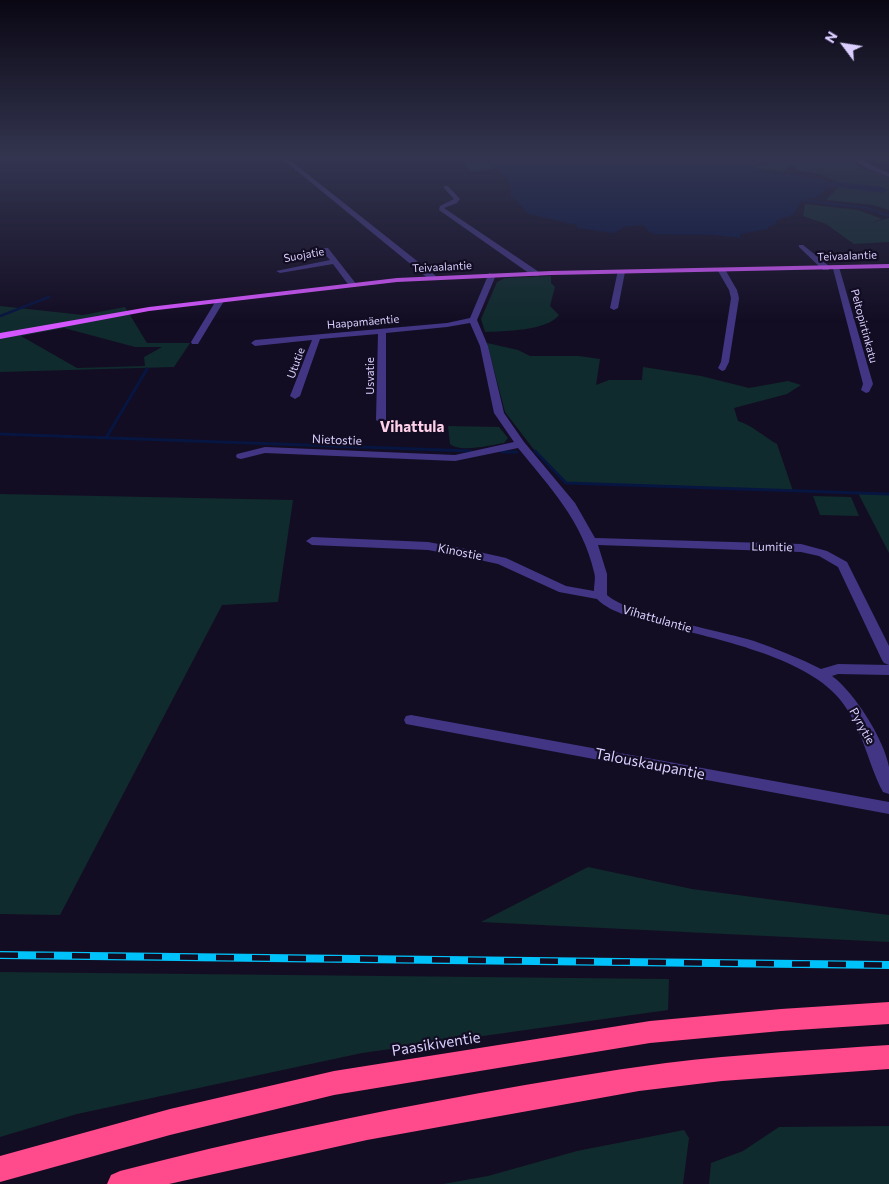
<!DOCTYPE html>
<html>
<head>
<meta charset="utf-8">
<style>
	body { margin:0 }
	#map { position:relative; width:889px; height:1184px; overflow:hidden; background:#130d23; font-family:Commissioner,sans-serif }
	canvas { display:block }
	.north { position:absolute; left:819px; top:20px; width:50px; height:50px; -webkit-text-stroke:4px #130d23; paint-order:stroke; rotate:301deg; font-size:14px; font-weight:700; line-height:20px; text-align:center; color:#dacfff }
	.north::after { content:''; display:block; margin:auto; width:18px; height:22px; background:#dacfff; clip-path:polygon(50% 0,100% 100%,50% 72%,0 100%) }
</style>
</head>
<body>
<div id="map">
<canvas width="889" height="1184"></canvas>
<div class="north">N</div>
</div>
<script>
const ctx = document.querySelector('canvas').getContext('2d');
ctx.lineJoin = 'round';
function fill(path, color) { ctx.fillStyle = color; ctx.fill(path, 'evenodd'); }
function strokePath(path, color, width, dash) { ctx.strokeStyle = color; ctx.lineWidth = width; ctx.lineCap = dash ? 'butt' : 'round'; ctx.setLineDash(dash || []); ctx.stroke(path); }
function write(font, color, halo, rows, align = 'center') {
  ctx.font = font + ' Commissioner,sans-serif'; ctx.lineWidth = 4.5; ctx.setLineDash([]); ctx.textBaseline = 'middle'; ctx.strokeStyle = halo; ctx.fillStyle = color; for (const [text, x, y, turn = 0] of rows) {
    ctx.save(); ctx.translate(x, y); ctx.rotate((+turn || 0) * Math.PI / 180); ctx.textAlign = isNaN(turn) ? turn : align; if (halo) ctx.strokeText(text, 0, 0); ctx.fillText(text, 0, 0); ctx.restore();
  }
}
fill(new Path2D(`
	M 459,157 C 473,157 486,157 496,168 L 471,172 Z
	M 847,157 L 864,169 L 889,177 L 889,210 L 873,205 L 826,200 L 842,184 L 820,174 L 799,171 L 792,165 L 783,172 L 763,170 L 754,167 C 784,158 815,157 847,157 Z
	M 805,204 L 858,210 L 882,219 L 868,224 L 889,218 L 889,242 L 854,244 L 826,224 L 803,216 Z
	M 551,276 L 551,283 L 555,287 L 550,306 L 559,315 C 547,331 504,331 485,332 L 481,319 L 497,282 L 505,278 Z
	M 0,306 L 83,315 L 125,307 L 147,343 L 190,343 L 174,367 L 0,372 ZM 64,328 L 135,347 L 162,347 L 144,357 L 145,366 L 77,368 L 21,336 Z
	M 487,343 L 518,350 L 530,356 L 579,356 L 600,359 L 596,385 L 609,380 L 642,380 L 643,367 L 701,376 L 749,388 L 788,381 L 801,385 L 787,394 L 734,408 L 738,421 C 753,426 763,436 777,444 L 793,491 L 566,483 L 535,451 L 505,412 Z
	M 448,426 L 499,427 L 508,438 L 504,443 C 491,445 461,453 450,444 Z
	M 858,493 L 889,494 L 889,553 Z
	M 0,494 L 293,500 L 278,602 L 222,605 L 60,915 L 0,914 Z
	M 813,496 L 851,497 L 859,516 L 820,515 Z
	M 588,867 L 692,889 L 889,915 L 889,942 L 481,922 Z
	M 0,972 L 669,979 L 668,1010 L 362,1053 L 77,1114 L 0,1137 Z
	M 889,1126 L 889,1184 L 709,1184 L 711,1163 L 743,1151 L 779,1127 Z
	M 684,1130 L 689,1138 L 683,1184 L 443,1184 L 488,1176 L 577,1151 Z`), '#102b2d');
fill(new Path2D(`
	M 480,157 L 796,157 L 798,158 L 770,162 L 754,167 L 762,171 L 822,179 L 832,184 L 816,198 L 802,200 L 793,215 L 779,219 L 774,225 L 768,227 L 768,229 L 740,234 L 740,238 L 715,235 L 656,234 L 649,232 L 643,225 L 624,227 L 614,233 L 577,228 L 576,225 L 529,214 C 522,209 521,202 511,196 L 511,184 L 491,163 Z`), '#071541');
strokePath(new Path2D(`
	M 802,200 L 867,208 L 889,216`), '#071541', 2);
strokePath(new Path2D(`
	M 0,316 L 49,297`), '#071541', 2.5);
strokePath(new Path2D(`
	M 0,434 L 471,451
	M 106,438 L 147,369
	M 535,451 L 566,483 L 889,494
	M 502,452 L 517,452`), '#071541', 3);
fill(new Path2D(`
	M 832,181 L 882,187 L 888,190 L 882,193 L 828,186 L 827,184 Z`), '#071541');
fill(new Path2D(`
	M 280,157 L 286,157 L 436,276 L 436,280 L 430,280 Z
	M 849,157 C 860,157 877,168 889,173 L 889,177 L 866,168 Z
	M 444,186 L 448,186 L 460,199 L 457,203 L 444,208 L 539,272 L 539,276 L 533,276 L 439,210 L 440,206 L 454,199 L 444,188 Z
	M 799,245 L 803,245 L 829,266 L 829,270 L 823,270 L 799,247 Z
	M 322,248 L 328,248 L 357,285 L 356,287 L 350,287 L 333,264 L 280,273 L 276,271 L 330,260 L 321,250 Z
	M 832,265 L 839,267 L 873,384 L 869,392 L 866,393 L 861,390 L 863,384 Z
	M 719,269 L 726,271 L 737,290 L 739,298 L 729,362 L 725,370 L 722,371 L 718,368 L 721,362 L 731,298 L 729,290 L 718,271 Z
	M 618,270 L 625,272 L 618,308 L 614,310 L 610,308 Z
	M 489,273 L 496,275 L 477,320 L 488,346 L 504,413 L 524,442 L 575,503 L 595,538 L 801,544 L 827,551 L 847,562 L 889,646 L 889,665 L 884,663 L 882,660 L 838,567 L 819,556 L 801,552 L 598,545 L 607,574 L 607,595 C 627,614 722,631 754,641 C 777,649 799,658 821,669 L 838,664 L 889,665 L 889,675 L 838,674 L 832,676 C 854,692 884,739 889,767 C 889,775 889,785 889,794 L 883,792 C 866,760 862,722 835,694 C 797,654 709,638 656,623 C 637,618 612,614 597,599 L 559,592 L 498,564 L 466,557 L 428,550 L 312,545 L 306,541 L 312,537 L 428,542 L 466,549 L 506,558 L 566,586 L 594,591 C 594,584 596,578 594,572 C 583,522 549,486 518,448 L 455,461 L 265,453 L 241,459 L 237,458 L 236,456 L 237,454 L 265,447 L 455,455 L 514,442 L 494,413 L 480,346 L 470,323 L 447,327 L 386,333 L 386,420 L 381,423 L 376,420 L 378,334 L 320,339 L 300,396 L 295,399 L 290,396 L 312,340 L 255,346 L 251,343 L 255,340 L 447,323 L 470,318 Z
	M 217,299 L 224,301 L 198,344 L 192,344 L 191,342 Z
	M 411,715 L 889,802 L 889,814 L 406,724 L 404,720 L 406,716 Z`), '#423684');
fill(new Path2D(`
	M 889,264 L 889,268 L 551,275 L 397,282 L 149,311 L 0,339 L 0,333 L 149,307 L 397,278 L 551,271 Z`), '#d456ff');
fill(new Path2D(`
	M 889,1002 L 889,1024 L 781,1031 L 650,1043 L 334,1095 L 170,1135 L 0,1182 L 0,1156 L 170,1109 L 334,1071 L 650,1021 L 781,1009 Z
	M 889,1045 L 889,1069 L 722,1081 L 639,1091 L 367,1140 L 169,1184 L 107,1184 L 111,1175 L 120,1171 C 239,1140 359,1115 480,1093 C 542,1082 604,1071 666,1063 C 740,1054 815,1050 889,1045 Z`), '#ff4a8b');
const rail = new Path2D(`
	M 0,955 L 889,965`);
strokePath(rail, '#00c2fa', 8);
strokePath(rail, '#130d23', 5.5, [18]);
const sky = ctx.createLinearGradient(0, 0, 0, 323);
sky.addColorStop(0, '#0a0713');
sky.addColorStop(0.49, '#333550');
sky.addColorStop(1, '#33355000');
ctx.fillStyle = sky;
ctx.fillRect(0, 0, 889, 323);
write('11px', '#dacfff', '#130d23', [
	["Suojatie",304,255,-10],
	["Teivaalantie",847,256,-2],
	["Teivaalantie",442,267,-3],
	["Haapamäentie",363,322,-5],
	["Peltopirtinkatu",864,326,75],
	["Ututie",296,363,-70],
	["Usvatie",370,376,-90]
]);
write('12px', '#dacfff', '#130d23', [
	["Nietostie",337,440,2],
	["Lumitie",772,547,1],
	["Kinostie",460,552,11],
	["Vihattulantie",657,619,16],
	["Pyrytie",862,726,61]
]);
write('bold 15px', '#ffd1e9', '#130d23', [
	["Vihattula",412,427]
]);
write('15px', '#dacfff', '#130d23', [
	["Talouskaupantie",650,764,11],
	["Paasikiventie",436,1044,-9]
]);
</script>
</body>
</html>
